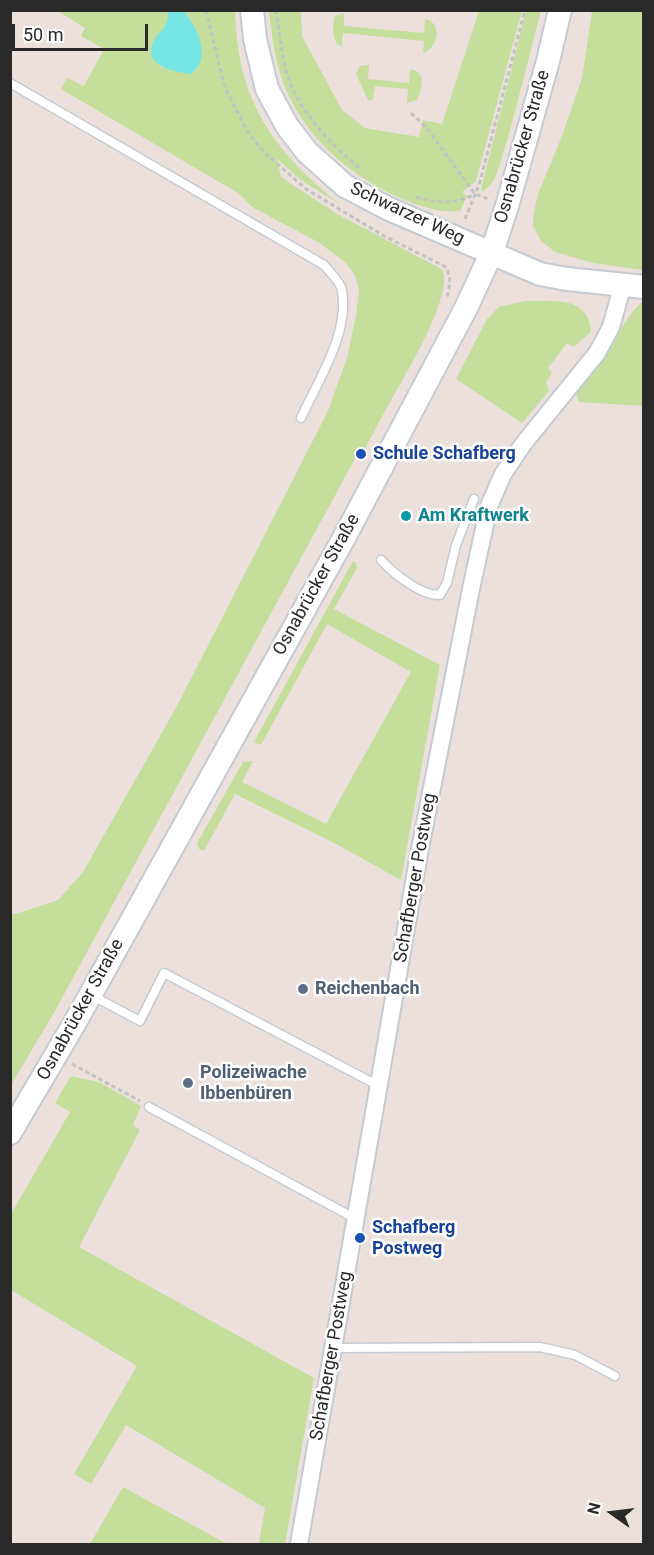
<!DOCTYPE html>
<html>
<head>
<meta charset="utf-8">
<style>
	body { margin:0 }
	#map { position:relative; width:654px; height:1555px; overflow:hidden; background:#ebe0dc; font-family:Roboto,sans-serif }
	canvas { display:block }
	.frame { position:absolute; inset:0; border:12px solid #292929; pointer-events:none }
	.north { position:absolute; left:582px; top:1483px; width:60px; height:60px; -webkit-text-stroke:4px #fff; paint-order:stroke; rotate:284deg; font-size:16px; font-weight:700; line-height:24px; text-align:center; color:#292929 }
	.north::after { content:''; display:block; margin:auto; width:21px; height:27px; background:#292929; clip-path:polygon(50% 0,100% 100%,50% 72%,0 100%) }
	.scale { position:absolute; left:12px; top:24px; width:136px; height:27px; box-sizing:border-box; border:3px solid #292929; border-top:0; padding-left:8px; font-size:18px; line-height:21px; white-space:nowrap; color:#292929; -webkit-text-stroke:4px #fff; paint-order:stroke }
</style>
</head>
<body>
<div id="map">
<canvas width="654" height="1555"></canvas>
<div class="frame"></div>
<div class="north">N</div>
<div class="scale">50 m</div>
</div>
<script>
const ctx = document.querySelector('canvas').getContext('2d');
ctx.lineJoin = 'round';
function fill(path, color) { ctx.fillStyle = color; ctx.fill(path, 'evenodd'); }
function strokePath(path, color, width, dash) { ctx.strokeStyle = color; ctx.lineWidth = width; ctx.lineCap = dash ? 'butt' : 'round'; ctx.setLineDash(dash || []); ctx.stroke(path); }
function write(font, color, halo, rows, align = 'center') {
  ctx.font = font + ' Roboto,sans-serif'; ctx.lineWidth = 5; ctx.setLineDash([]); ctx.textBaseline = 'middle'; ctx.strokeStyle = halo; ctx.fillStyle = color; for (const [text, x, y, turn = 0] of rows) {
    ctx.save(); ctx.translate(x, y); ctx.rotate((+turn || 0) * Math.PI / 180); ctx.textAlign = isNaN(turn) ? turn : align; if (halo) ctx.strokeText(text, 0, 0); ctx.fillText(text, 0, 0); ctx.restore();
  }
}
fill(new Path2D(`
	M 58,11 L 167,11 C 170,26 165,23 160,35 C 157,41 155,48 152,55 L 161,67 L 191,74 L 201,46 L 190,19 L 184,11 L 235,11 C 237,100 273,151 341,205 L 301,180 L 277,159 L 281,177 L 337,214 L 438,267 L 443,271 C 453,299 398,387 383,415 C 375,429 368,443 361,457 L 357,455 L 55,1011 L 11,1085 L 11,914 L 16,914 L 58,900 L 83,872 L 177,706 L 328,411 L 347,358 L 356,316 L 359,290 L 355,275 L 345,262 L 318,242 L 252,207 L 238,193 L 61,89 L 67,78 L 84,86 L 104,49 L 81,36 L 85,28 Z
	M 269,11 L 301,11 L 302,36 L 342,110 L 365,128 L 419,137 L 423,120 L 442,124 L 479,11 L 522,11 L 476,181 L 462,192 L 467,196 L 460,211 C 441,214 416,205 398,197 C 350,176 305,137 285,87 C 275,62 272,37 269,11 Z
	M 526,11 L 541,11 L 511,127 L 498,170 L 494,180 L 483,192 L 481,189 Z
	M 592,11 L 643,11 L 643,270 L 593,263 L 555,252 L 541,241 L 533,226 L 534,212 L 538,194 L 562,136 L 582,78 Z
	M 344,13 L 344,26 L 424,33 L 425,19 C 444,23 437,50 423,53 L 424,41 L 343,33 L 342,46 L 338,45 C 332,37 332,25 335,16 Z
	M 369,65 L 368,79 L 409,83 L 410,69 C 427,72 422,88 417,100 L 407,103 L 408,89 L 375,86 L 373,99 L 371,101 L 368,100 L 356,74 L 360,66 Z
	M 525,301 C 552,301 589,295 591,332 L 573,347 L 567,343 L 548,368 L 552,373 L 546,382 L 549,391 L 522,423 L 456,379 L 487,319 L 499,307 Z
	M 643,301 L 643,406 L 579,402 L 576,393 L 633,311 Z
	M 353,561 L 356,563 L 357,568 L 334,609 L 440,665 L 401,880 L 336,844 L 235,794 L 204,851 L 199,849 L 197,843 L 243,762 L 253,761 L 242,782 L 326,824 L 411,672 L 327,624 L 261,745 L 254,742 Z
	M 71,1076 L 99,1082 L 141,1106 L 133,1125 L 140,1130 L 79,1247 L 314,1378 L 285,1544 L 259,1544 L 265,1508 L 126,1425 L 91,1484 L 74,1474 L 137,1366 L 11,1290 L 11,1214 L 70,1112 L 55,1103 Z
	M 123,1487 L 227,1544 L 90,1544 Z`), '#c5de9c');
fill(new Path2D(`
	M 167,11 L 184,11 C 197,28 213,58 191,74 C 173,72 140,65 155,39 C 162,28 170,25 167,11 Z`), '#76e6e4');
const lane = new Path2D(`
	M 10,83 L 324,265 C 329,271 338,280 341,287 C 352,329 318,381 301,418
	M 381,560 C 393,573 421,596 440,595 L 447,583 L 456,545 L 474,499
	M 91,995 L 140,1021 L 164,973 L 379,1086
	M 149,1107 L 356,1219
	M 333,1348 L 540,1347 L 575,1355 L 615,1376`);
const street = new Path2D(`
	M 299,1544 L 419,854 L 471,589 L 489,506 L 503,474 L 524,443 L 597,353 L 611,327 L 623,284`);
const secondary = new Path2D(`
	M 252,10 L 255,39 L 267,89 L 287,126 L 307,152 L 345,186 L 389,209 L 540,274 L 567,279 L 644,287
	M 10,1133 L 77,1019 L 345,536 L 466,308 L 492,252 L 507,206 L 548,61 L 560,10`);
strokePath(lane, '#c4cbd2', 11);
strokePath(street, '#c4cbd2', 20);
strokePath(secondary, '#c4cbd2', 26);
strokePath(new Path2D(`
	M 206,10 L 225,88 L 249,134 L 264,152 L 306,189 L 384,236 L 444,266 C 453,275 449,287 447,298
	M 276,10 C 279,30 281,51 286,71 C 298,111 330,144 362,170
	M 411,113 L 426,127 L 475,194 L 488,199
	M 416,197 C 439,203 453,205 475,194
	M 465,219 L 479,185 L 525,10
	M 72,1064 L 140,1101`), '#c3c3c3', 3, [4.5, 3]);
strokePath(lane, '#fff', 8);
strokePath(street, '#fff', 16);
strokePath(secondary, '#fff', 22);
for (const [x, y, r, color] of [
	[361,454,6,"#1a4fb4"],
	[406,516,6,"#0f9aa8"],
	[303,989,6,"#5c6f8a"],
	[188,1083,6,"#5c6f8a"],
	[360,1238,6,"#1a4fb4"]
]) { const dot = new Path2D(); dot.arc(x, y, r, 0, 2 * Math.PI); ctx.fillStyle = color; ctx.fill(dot); strokePath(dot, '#fff', 2); }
write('18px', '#292929', '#fff', [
	["Osnabrücker Straße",523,147,-74],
	["Schwarzer Weg",407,214,25],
	["Osnabrücker Straße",317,585,-61],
	["Schafberger Postweg",416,878,-80],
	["Osnabrücker Straße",81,1010,-61],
	["Schafberger Postweg",332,1356,-80]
]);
write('bold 18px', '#164399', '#fff', [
	["Schule Schafberg",373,454],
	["Schafberg",372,1228],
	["Postweg",372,1249]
], 'left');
write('bold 18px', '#0d838f', '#fff', [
	["Am Kraftwerk",418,516]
], 'left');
write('bold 18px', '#4e5e75', '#fff', [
	["Reichenbach",315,989],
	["Polizeiwache",200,1073],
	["Ibbenbüren",200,1094]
], 'left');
</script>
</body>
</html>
